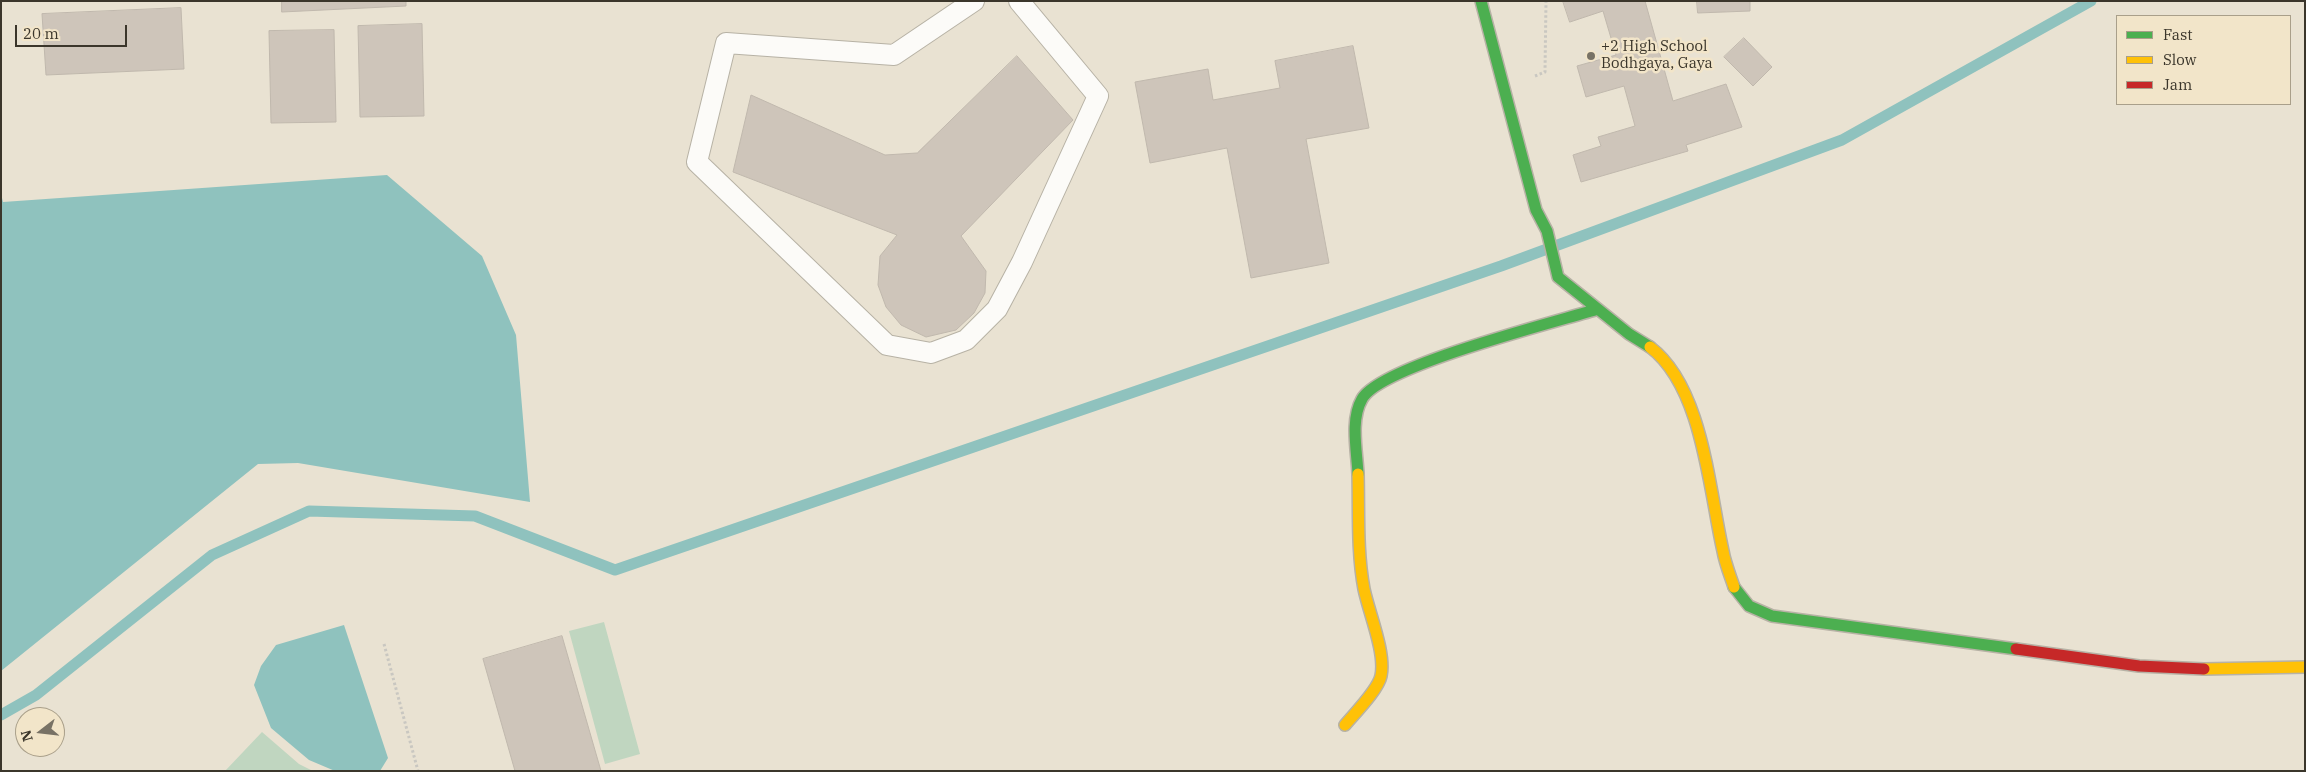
<!DOCTYPE html>
<html>
<head>
<meta charset="utf-8">
<style>
	body { margin:0 }
	#map { position:relative; width:2306px; height:772px; overflow:hidden; background:#e9e2d2; font-family:"IBM Plex Serif",serif }
	canvas { display:block }
	.frame { position:absolute; inset:0; border:2px solid #3b362b; pointer-events:none }
	.legend { position:absolute; left:2116px; top:15px; width:175px; height:90px; box-sizing:border-box; background:#f2e5c9; border:1px solid #a99f8a; margin:0; padding:6px 9px; list-style:none; font-size:15px; color:#3b362b }
	.legend li { display:flex; align-items:center; gap:10px; height:25px }
	.legend b { width:25px; border:1px solid #a99f8a }
	.north { position:absolute; left:15px; top:707px; width:50px; height:50px; box-sizing:border-box; background:#f2e5c9; border:1px solid #a99f8a; border-radius:50%; rotate:254deg; font-size:14px; font-weight:700; line-height:20px; text-align:center; color:#3b362b }
	.north::after { content:''; display:block; margin:auto; width:18px; height:22px; background:#787265; clip-path:polygon(50% 0,100% 100%,50% 72%,0 100%) }
	.scale { position:absolute; left:15px; top:25px; width:112px; height:22px; box-sizing:border-box; border:2px solid #3b362b; border-top:0; padding-left:6px; font-size:15px; line-height:18px; white-space:nowrap; color:#3b362b; -webkit-text-stroke:4px #f2e5c9; paint-order:stroke }
</style>
</head>
<body>
<div id="map">
<canvas width="2306" height="772"></canvas>
<div class="frame"></div>
<ul class="legend">
<li><b style="height:6px;background:#4caf50"></b>Fast</li>
<li><b style="height:6px;background:#ffc107"></b>Slow</li>
<li><b style="height:6px;background:#c62828"></b>Jam</li>
</ul>
<div class="north">N</div>
<div class="scale">20 m</div>
</div>
<script>
const ctx = document.querySelector('canvas').getContext('2d');
ctx.lineJoin = 'round';
function fill(path, color) { ctx.fillStyle = color; ctx.fill(path, 'evenodd'); }
function strokePath(path, color, width, dash) { ctx.strokeStyle = color; ctx.lineWidth = width; ctx.lineCap = dash ? 'butt' : 'round'; ctx.setLineDash(dash || []); ctx.stroke(path); }
function write(font, color, halo, rows, align = 'center') {
  ctx.font = font + ' "IBM Plex Serif",serif'; ctx.lineWidth = 5; ctx.setLineDash([]); ctx.textBaseline = 'middle'; ctx.strokeStyle = halo; ctx.fillStyle = color; for (const [text, x, y, turn = 0] of rows) {
    ctx.save(); ctx.translate(x, y); ctx.rotate((+turn || 0) * Math.PI / 180); ctx.textAlign = isNaN(turn) ? turn : align; if (halo) ctx.strokeText(text, 0, 0); ctx.fillText(text, 0, 0); ctx.restore();
  }
}
fill(new Path2D(`
	M 604,622 L 640,754 L 605,764 L 569,631 Z
	M 262,732 L 299,764 L 313,771 L 225,771 Z`), '#c0d6c0');
fill(new Path2D(`
	M 387,175 L 482,256 L 516,335 L 530,502 L 298,463 L 258,464 L 1,671 L 1,194 L 3,202 Z
	M 344,625 L 388,758 L 380,771 L 335,771 L 309,760 L 271,728 L 254,685 L 261,666 L 276,645 Z`), '#8fc2be');
strokePath(new Path2D(`
	M 1,715 L 36,695 L 212,555 L 309,511 L 475,516 L 615,570 L 1501,266 L 1842,140 L 2091,1`), '#8fc2be', 11);
const building = new Path2D(`
	M 282,1 L 406,1 L 406,6 L 282,12 Z
	M 1563,1 L 1645,1 L 1673,101 L 1726,84 L 1742,127 L 1686,145 L 1688,151 L 1581,182 L 1573,155 L 1601,146 L 1598,137 L 1635,126 L 1624,86 L 1586,97 L 1577,66 L 1616,55 L 1603,11 L 1570,22 Z
	M 1697,1 L 1750,1 L 1750,11 L 1698,13 Z
	M 181,8 L 184,69 L 46,75 L 42,14 Z
	M 422,24 L 424,116 L 360,117 L 358,26 Z
	M 334,30 L 336,122 L 271,123 L 269,31 Z
	M 1744,38 L 1772,67 L 1753,86 L 1724,57 Z
	M 1353,46 L 1369,128 L 1306,139 L 1329,263 L 1251,278 L 1227,148 L 1150,163 L 1135,82 L 1208,69 L 1213,100 L 1280,88 L 1275,61 Z
	M 1017,56 L 1073,120 L 961,236 L 986,271 L 985,293 L 974,313 L 956,330 L 926,337 L 901,325 L 886,307 L 878,285 L 880,256 L 897,235 L 733,172 L 751,95 L 885,155 L 917,153 Z
	M 562,636 L 601,771 L 515,771 L 483,659 Z`);
fill(building, '#cec5ba');
strokePath(building, '#c0b8ad', 1);
const lane = new Path2D(`
	M 974,1 L 894,55 L 726,43 L 697,162 L 887,345 L 931,353 L 966,340 L 997,309 L 1022,262 L 1098,96 L 1019,1`);
const fast = new Path2D(`
	M 1481,1 L 1536,210 L 1547,231 L 1558,277 L 1629,334 L 1650,347
	M 1358,474 C 1357,451 1350,420 1362,399 C 1380,366 1556,322 1598,309
	M 1734,587 L 1749,606 L 1772,616 L 2016,649`);
const slow = new Path2D(`
	M 1650,347 C 1703,387 1709,490 1723,551 C 1725,563 1730,575 1734,587
	M 2204,669 L 2305,667
	M 1345,725 C 1355,713 1378,690 1381,676 C 1386,653 1369,613 1364,589 C 1357,552 1359,512 1358,474`);
const jam = new Path2D(`
	M 2016,649 L 2139,666 L 2204,669`);
strokePath(lane, '#b7b2a5', 22);
strokePath(fast, '#b7b2a5', 14);
strokePath(slow, '#b7b2a5', 14);
strokePath(jam, '#b7b2a5', 14);
strokePath(new Path2D(`
	M 1535,76 L 1545,72 L 1546,1
	M 384,644 L 418,771`), '#c9c7c1', 3, [2.5, 2.5]);
strokePath(lane, '#fcfbf8', 20);
strokePath(fast, '#4caf50', 11);
strokePath(slow, '#ffc107', 11);
strokePath(jam, '#c62828', 11);
for (const [x, y, r, color] of [
	[1591,56,5,"#787265"]
]) { const dot = new Path2D(); dot.arc(x, y, r, 0, 2 * Math.PI); ctx.fillStyle = color; ctx.fill(dot); strokePath(dot, '#f2e5c9', 2); }
write('15px', '#3b362b', '#f2e5c9', [
	["+2 High School",1601,47],
	["Bodhgaya, Gaya",1601,64]
], 'left');
</script>
</body>
</html>
